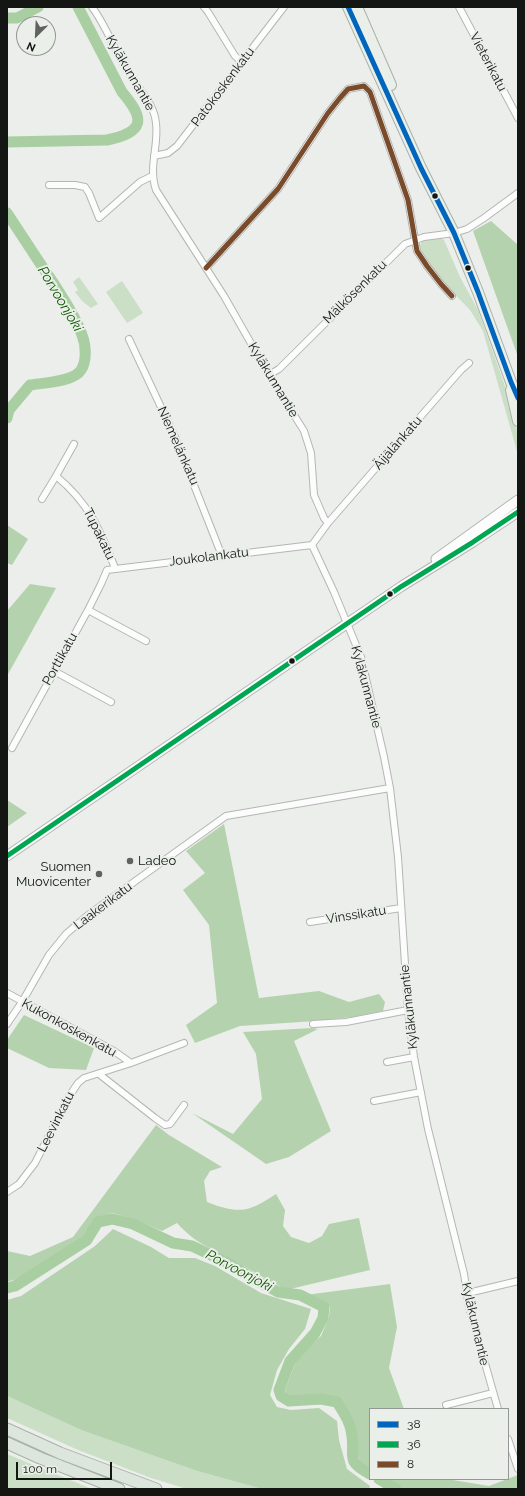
<!DOCTYPE html>
<html>
<head>
<meta charset="utf-8">
<style>
	body { margin:0 }
	#map { position:relative; width:525px; height:1496px; overflow:hidden; background:#ebeeea; font-family:Raleway,sans-serif }
	canvas { display:block }
	.frame { position:absolute; inset:0; border:8px solid #141614; pointer-events:none }
	.legend { position:absolute; left:369px; top:1408px; width:140px; height:72px; box-sizing:border-box; background:#eaefe9; border:1px solid #949894; margin:0; padding:5px 7px; list-style:none; font-size:12px; color:#141614 }
	.legend li { display:flex; align-items:center; gap:8px; height:20px }
	.legend b { width:20px; border:1px solid #949894 }
	.north { position:absolute; left:16px; top:16px; width:40px; height:40px; box-sizing:border-box; background:#eaefe9; border:1px solid #949894; border-radius:50%; rotate:204deg; font-size:11px; font-weight:700; line-height:16px; text-align:center; color:#141614 }
	.north::after { content:''; display:block; margin:auto; width:14px; height:18px; background:#5f625f; clip-path:polygon(50% 0,100% 100%,50% 72%,0 100%) }
	.scale { position:absolute; left:16px; top:1462px; width:96px; height:18px; box-sizing:border-box; border:2px solid #141614; border-top:0; padding-left:5px; font-size:12px; line-height:14px; white-space:nowrap; color:#141614; -webkit-text-stroke:3px #eaefe9; paint-order:stroke }
</style>
</head>
<body>
<div id="map">
<canvas width="525" height="1496"></canvas>
<div class="frame"></div>
<ul class="legend">
<li><b style="height:5px;background:#0065bd"></b>38</li>
<li><b style="height:5px;background:#00a651"></b>36</li>
<li><b style="height:5px;background:#7a4b2a"></b>8</li>
</ul>
<div class="north">N</div>
<div class="scale">100 m</div>
</div>
<script>
const ctx = document.querySelector('canvas').getContext('2d');
ctx.lineJoin = 'round';
function fill(path, color) { ctx.fillStyle = color; ctx.fill(path, 'evenodd'); }
function strokePath(path, color, width, dash) { ctx.strokeStyle = color; ctx.lineWidth = width; ctx.lineCap = dash ? 'butt' : 'round'; ctx.setLineDash(dash || []); ctx.stroke(path); }
function write(font, color, halo, rows, align = 'center') {
  ctx.font = font + ' Raleway,sans-serif'; ctx.lineWidth = 4; ctx.setLineDash([]); ctx.textBaseline = 'middle'; ctx.strokeStyle = halo; ctx.fillStyle = color; for (const [text, x, y, turn = 0] of rows) {
    ctx.save(); ctx.translate(x, y); ctx.rotate((+turn || 0) * Math.PI / 180); ctx.textAlign = isNaN(turn) ? turn : align; if (halo) ctx.strokeText(text, 0, 0); ctx.fillText(text, 0, 0); ctx.restore();
  }
}
fill(new Path2D(`
	M 435,237 L 440,237 L 444,240 L 460,277 L 478,310 L 505,386 L 518,434 L 518,455 L 483,331 L 470,310 L 439,278 L 421,254 L 419,247 L 422,242 Z
	M 79,277 L 98,304 L 91,308 L 82,301 L 75,292 L 78,290 L 73,282 Z
	M 122,281 L 143,313 L 127,323 L 106,292 Z
	M 7,1396 L 81,1430 L 197,1471 L 262,1489 L 187,1489 L 151,1478 L 78,1450 L 7,1418 Z
	M 7,1454 L 92,1489 L 7,1489 Z`), '#cbdfc7');
fill(new Path2D(`
	M 491,221 L 518,245 L 518,357 L 473,231 Z
	M 7,525 L 28,539 L 12,565 L 7,563 Z
	M 30,584 L 56,588 L 7,676 L 7,611 Z
	M 7,800 L 27,813 L 7,827 Z
	M 224,824 L 259,998 L 319,991 L 349,1002 L 379,994 L 385,1002 L 383,1011 L 352,1017 L 316,1021 L 240,1026 L 195,1043 L 186,1025 L 217,1003 L 209,925 L 183,890 L 205,873 L 186,851 Z
	M 24,1015 L 94,1048 L 86,1070 L 49,1068 L 7,1048 L 7,1040 Z
	M 312,1028 L 318,1029 L 294,1041 L 331,1131 L 289,1157 L 266,1164 L 192,1113 L 233,1134 L 262,1099 L 256,1054 L 243,1032 Z
	M 156,1125 L 169,1135 L 222,1167 L 210,1171 L 204,1181 L 207,1202 C 238,1214 248,1213 276,1194 L 285,1210 L 283,1226 L 291,1237 L 309,1243 L 322,1236 L 329,1224 L 359,1218 L 370,1270 L 286,1290 C 268,1280 251,1270 232,1260 C 209,1247 196,1244 177,1223 L 162,1231 L 136,1220 L 112,1213 L 95,1218 L 86,1234 L 57,1256 L 25,1276 L 7,1282 L 7,1251 L 30,1256 L 73,1237 Z
	M 113,1229 L 151,1247 L 169,1258 L 195,1258 L 215,1266 L 261,1293 L 311,1309 L 305,1329 L 289,1349 L 277,1370 L 270,1395 L 277,1407 L 291,1410 L 319,1408 L 337,1421 L 339,1440 L 347,1469 L 370,1486 L 369,1489 L 262,1489 L 197,1471 L 81,1430 L 7,1396 L 7,1300 L 21,1296 L 95,1246 Z
	M 390,1284 L 397,1327 L 389,1368 L 404,1409 L 370,1409 L 370,1470 C 353,1459 359,1451 356,1435 C 353,1422 347,1411 340,1401 L 320,1395 L 289,1398 L 286,1394 L 285,1390 L 296,1361 L 303,1350 L 321,1336 L 329,1317 L 330,1307 L 325,1302 L 305,1295 Z
	M 518,1475 L 518,1489 L 403,1489 L 386,1479 L 447,1479 L 489,1486 Z`), '#b5d2af');
strokePath(new Path2D(`
	M 7,18 L 17,18 L 38,7
	M 7,142 L 107,140 C 144,132 146,120 122,92 L 78,7
	M 7,213 C 23,237 38,261 54,284 C 64,300 76,317 82,335 C 86,345 87,361 81,370 C 74,382 42,383 30,385 L 9,410 L 7,418
	M 7,1288 L 15,1286 L 87,1240 L 98,1222 L 112,1219 L 133,1224 L 173,1243 L 192,1246 L 228,1263 L 252,1278 L 278,1292 L 300,1295 L 324,1307 L 323,1318 L 315,1333 L 290,1361 L 279,1390 L 281,1396 L 289,1401 L 321,1399 L 337,1402 C 344,1413 351,1423 352,1436 C 355,1457 345,1461 370,1474
	M 379,1479 L 396,1489`), '#a8cea2', 11);
const minor = new Path2D(`
	M 92,7 C 107,27 115,52 129,73 C 139,90 154,103 156,123 C 159,146 148,167 156,190 L 224,296 L 269,375 L 304,431 L 311,453 L 314,495 L 324,518 L 328,523 L 312,545
	M 204,7 L 208,12 L 235,56 L 242,62
	M 459,7 L 518,118
	M 154,156 L 168,153 L 177,146 L 284,7
	M 49,185 L 75,185 L 85,187 L 89,193 L 99,218 L 140,182 L 152,176
	M 206,268 L 278,189 L 328,113 L 340,98 L 348,89 L 364,86 L 370,92 L 408,200 L 417,251 L 427,266 L 441,284 L 452,296
	M 129,339 L 175,437 L 222,556
	M 269,375 L 279,369 L 405,244 L 424,237 L 454,233 L 467,229 L 484,218 L 518,193
	M 74,444 L 56,476 C 89,503 100,530 115,568
	M 42,499 L 56,476
	M 328,523 L 461,370 L 469,363
	M 312,545 L 334,592 L 361,657 L 384,757 L 390,788 L 398,857 L 408,1010 L 414,1057 L 428,1129 L 464,1274 L 469,1307 L 498,1409
	M 88,610 L 146,641
	M 54,671 L 111,702
	M 12,748 L 88,610 L 101,584 L 107,570 L 312,545
	M 310,922 L 401,908
	M 7,993 L 114,1051 L 131,1063
	M 7,1024 L 22,1002 L 49,955 L 66,934 L 88,915 L 226,816 L 390,788
	M 313,1024 L 346,1022 L 408,1010
	M 387,1062 L 414,1057
	M 99,1074 L 155,1118 L 165,1125 L 170,1124 L 184,1105
	M 374,1101 L 421,1092
	M 7,1192 L 19,1184 L 35,1163 L 68,1098 L 78,1083 L 84,1078 L 131,1063 L 184,1043
	M 468,1293 L 518,1281
	M 446,1405 L 493,1393
	M 508,1439 L 518,1469`);
const secondary = new Path2D(`
	M 436,559 L 518,500
	M 7,856 L 402,586 L 473,542 L 518,512`);
const primary = new Path2D(`
	M 348,7 L 421,168 L 454,233 L 478,292 L 511,382 L 518,398
	M 357,7 L 391,85
	M 511,390 L 518,421`);
const motorway = new Path2D(`
	M 7,1429 L 60,1453 L 156,1489
	M 7,1443 L 40,1458 L 119,1489`);
strokePath(minor, '#b4b6b4', 8);
strokePath(secondary, '#b4b6b4', 11);
strokePath(primary, '#aab2a8', 12);
strokePath(motorway, '#aab2a8', 13);
strokePath(minor, '#fcfcfc', 6);
strokePath(secondary, '#fcfcfc', 9);
strokePath(primary, '#eaefe9', 10);
strokePath(motorway, '#dde6dc', 11);
strokePath(new Path2D(`
	M 348,7 L 421,168 L 454,233 L 478,292 L 511,382 L 518,398`), '#0065bd', 5);
strokePath(new Path2D(`
	M 7,856 L 402,586 L 473,542 L 518,512`), '#00a651', 5);
strokePath(new Path2D(`
	M 206,268 L 278,189 L 328,113 L 340,98 L 348,89 L 364,86 L 370,92 L 408,200 L 417,251 L 427,266 L 441,284 L 452,296`), '#7a4b2a', 5);
for (const [x, y, r, color] of [
	[435,196,3.5,"#141614"],
	[468,268,3.5,"#141614"],
	[390,594,3.5,"#141614"],
	[292,661,3.5,"#141614"],
	[130,861,4,"#5f625f"],
	[99,874,4,"#5f625f"]
]) { const dot = new Path2D(); dot.arc(x, y, r, 0, 2 * Math.PI); ctx.fillStyle = color; ctx.fill(dot); strokePath(dot, '#eaefe9', 1.5); }
write('13px', '#141614', '#eaefe9', [
	["Vieterikatu",488,62,62],
	["Kyläkunnantie",130,73,60],
	["Patokoskenkatu",223,87,-53],
	["Mälkösenkatu",355,292,-45],
	["Kyläkunnantie",273,380,59],
	["Äijälänkatu",398,443,-49],
	["Niemelänkatu",178,446,66],
	["Tupakatu",99,534,64],
	["Joukolankatu",209,557,-7],
	["Porttikatu",60,659,-61],
	["Kyläkunnantie",366,687,75],
	["Laakerikatu",103,906,-37],
	["Vinssikatu",356,915,-9],
	["Kyläkunnantie",409,1007,-96],
	["Kukonkoskenkatu",69,1028,29],
	["Leevinkatu",56,1122,-63],
	["Kyläkunnantie",475,1324,77]
]);
write('13px', '#141614', '#eaefe9', [
	["Ladeo",138,861],
	["Suomen",91,867,"right"],
	["Muovicenter",91,882,"right"]
], 'left');
write('italic 14px', '#105700', '#eaefe9', [
	["Porvoonjoki",60,299,59],
	["Porvoonjoki",239,1271,28]
]);
</script>
</body>
</html>
